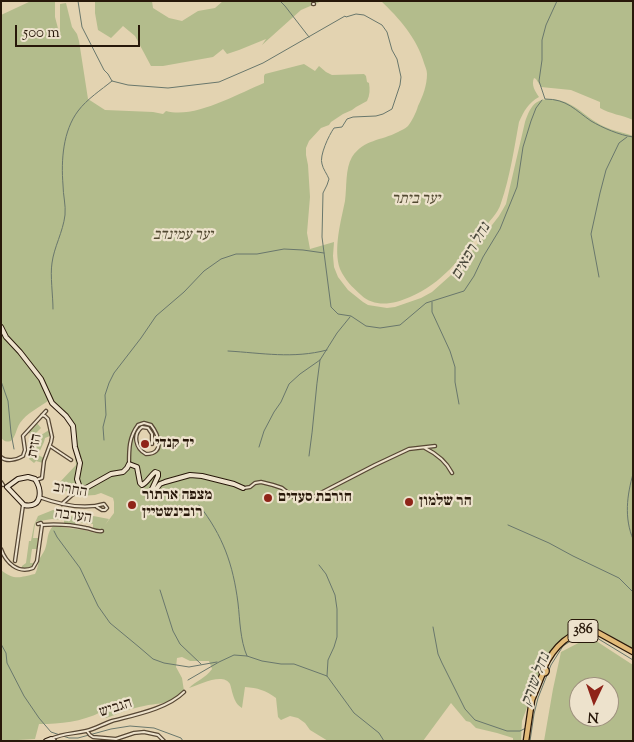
<!DOCTYPE html>
<html>
<head>
<meta charset="utf-8">
<style>
	body { margin:0 }
	#map { position:relative; width:634px; height:742px; overflow:hidden; background:#e3d3b1; font-family:"Sorts Mill Goudy",serif }
	canvas { display:block }
	.frame { position:absolute; inset:0; border:2px solid #28180a; pointer-events:none }
	.north { position:absolute; left:569px; top:677px; width:50px; height:50px; box-sizing:border-box; background:#ede2cc; border:1px solid #9e917e; border-radius:50%; rotate:183deg; font-size:14px; font-weight:700; line-height:20px; text-align:center; color:#28180a }
	.north::after { content:''; display:block; margin:auto; width:18px; height:22px; background:#8f2418; clip-path:polygon(50% 0,100% 100%,50% 72%,0 100%) }
	.scale { position:absolute; left:15px; top:25px; width:125px; height:22px; box-sizing:border-box; border:2px solid #28180a; border-top:0; padding-left:6px; font-size:15px; line-height:18px; white-space:nowrap; color:#28180a; -webkit-text-stroke:4px #ede2cc; paint-order:stroke }
</style>
</head>
<body>
<div id="map">
<canvas width="634" height="742"></canvas>
<div class="frame"></div>
<div class="north">N</div>
<div class="scale">500 m</div>
</div>
<script>
const ctx = document.querySelector('canvas').getContext('2d');
ctx.lineJoin = 'round';
function fill(path, color) { ctx.fillStyle = color; ctx.fill(path, 'evenodd'); }
function strokePath(path, color, width, dash) { ctx.strokeStyle = color; ctx.lineWidth = width; ctx.lineCap = dash ? 'butt' : 'round'; ctx.setLineDash(dash || []); ctx.stroke(path); }
function write(font, color, halo, rows, align = 'center') {
  ctx.font = font + ' "Sorts Mill Goudy","Frank Ruhl Libre",serif'; ctx.lineWidth = 4.5; ctx.setLineDash([]); ctx.textBaseline = 'middle'; ctx.strokeStyle = halo; ctx.fillStyle = color; for (const [text, x, y, turn = 0] of rows) {
    ctx.save(); ctx.translate(x, y); ctx.rotate((+turn || 0) * Math.PI / 180); ctx.textAlign = isNaN(turn) ? turn : align; if (halo) ctx.strokeText(text, 0, 0); ctx.fillText(text, 0, 0); ctx.restore();
  }
}
fill(new Path2D(`
	M 31,1 L 55,1 L 55,17 L 60,36 L 60,4 L 66,3 L 72,27 L 77,34 L 79,41 L 88,99 L 105,110 L 153,112 L 163,114 L 166,111 C 195,119 237,94 264,83 L 264,76 L 265,74 L 304,64 L 315,71 L 319,66 L 326,72 L 332,75 L 364,74 L 366,76 L 367,82 L 369,83 C 370,89 370,95 367,101 L 356,107 L 352,110 L 343,114 L 331,122 L 329,125 L 321,128 L 309,141 L 306,148 L 306,155 L 308,165 L 310,197 L 307,233 L 310,249 L 334,242 L 333,256 L 334,267 L 338,277 L 348,290 L 363,302 L 368,305 L 387,308 L 395,307 L 421,298 L 432,292 L 460,267 L 472,251 L 499,216 L 506,204 L 525,122 C 530,108 534,98 552,99 C 573,101 582,114 599,124 C 609,130 622,132 633,136 L 633,649 L 599,629 L 584,629 L 569,635 L 560,641 L 548,654 L 541,669 L 522,721 L 521,741 L 513,741 L 513,738 L 497,733 L 476,728 L 470,722 L 466,721 L 451,703 L 423,741 L 328,741 L 310,730 L 305,723 L 298,718 L 290,716 L 281,720 L 278,717 L 276,698 C 265,690 258,688 245,687 L 242,708 C 237,705 235,701 233,695 C 232,692 231,687 230,684 C 223,672 199,685 189,688 C 196,681 206,678 212,669 L 209,661 L 190,661 L 182,657 L 177,658 L 176,667 L 182,678 L 184,691 C 169,706 162,702 144,706 C 131,708 118,714 106,718 L 101,712 C 81,722 61,724 39,724 L 35,739 L 1,741 L 1,570 C 15,581 20,577 35,574 C 38,569 38,562 40,558 C 42,554 45,551 46,546 C 48,539 47,533 53,526 L 84,530 L 95,533 L 101,531 L 100,530 L 93,528 L 93,524 L 78,522 L 77,525 L 64,524 L 64,520 L 52,519 L 40,521 L 37,521 L 35,524 L 33,538 L 38,538 L 37,549 L 32,549 L 30,563 L 34,563 L 31,568 L 22,569 L 22,566 L 26,563 L 29,541 L 31,541 L 34,525 L 38,516 L 53,510 L 61,511 L 60,514 L 68,516 L 87,518 L 88,515 L 109,519 L 105,525 L 114,513 L 114,502 L 113,498 L 101,493 L 95,495 L 80,496 L 60,489 L 60,482 L 76,465 L 74,446 L 69,423 L 48,401 C 38,408 27,413 20,423 C 16,429 16,436 11,441 C 6,442 4,442 1,437 L 1,15 ZM 145,424 C 157,427 160,445 154,455 C 133,460 126,428 145,424 Z
	M 95,1 L 152,1 L 153,8 L 169,18 L 182,21 L 198,11 L 215,8 L 223,1 L 322,1 L 301,10 L 262,45 L 266,39 L 239,50 L 227,54 L 223,49 L 213,57 L 163,66 L 151,66 L 135,36 L 123,26 L 111,38 L 98,30 L 95,13 Z
	M 381,1 L 633,1 L 633,120 C 622,115 610,114 600,108 L 600,102 L 571,90 L 541,87 L 536,79 L 534,78 C 531,85 535,91 539,97 C 528,103 524,111 519,122 C 514,149 510,177 501,203 C 498,214 488,222 482,231 C 460,258 443,283 410,297 C 394,304 375,308 361,295 C 352,287 345,280 340,269 C 333,249 341,221 345,201 C 347,187 345,169 352,157 C 364,139 381,141 398,132 C 401,130 405,129 408,126 C 412,121 416,113 418,106 C 423,96 427,85 427,74 C 427,70 425,66 424,63 C 417,38 399,18 381,1 Z
	M 37,423 L 41,428 L 35,434 L 38,437 L 49,430 L 50,436 L 45,438 L 44,442 L 38,455 L 44,458 L 43,463 L 36,461 L 34,463 L 29,459 L 35,447 L 33,445 L 37,440 L 28,432 Z
	M 590,637 L 633,665 L 633,741 L 544,741 L 553,689 L 561,652 ZM 579,687 L 609,687 L 609,717 L 579,717 Z`), '#b3bc8c');
strokePath(new Path2D(`
	M 78,1 L 82,27 L 104,70 L 108,74 L 112,81 L 128,85 L 168,88 L 219,82 L 263,63 L 345,16 L 346,17 L 356,14 L 364,15 L 382,25 L 387,32 L 392,50 L 397,59 L 401,77 L 400,85 L 392,109 L 383,114 L 376,116 L 353,117 L 347,119 L 342,127 L 334,128 C 329,135 319,156 322,164 C 323,169 327,174 329,179 L 327,185 L 323,193 L 322,237 L 331,307 L 338,314 L 351,316 L 366,326 L 380,328 L 400,325 L 426,303 L 464,291 L 474,276 L 483,257 L 500,229 L 506,214 L 517,187 L 523,147 L 531,121 L 536,108 L 542,100
	M 280,1 L 285,6 L 309,37
	M 557,1 L 546,25 L 542,40 L 542,60 L 539,81 L 545,99 C 567,99 575,110 591,121 C 603,128 619,135 633,137
	M 599,277 L 591,234 L 600,193 L 606,170 L 619,143 L 627,137
	M 432,302 L 432,312 L 450,351 L 455,367 L 455,382 L 459,404
	M 53,309 C 53,296 50,275 52,263 C 54,247 63,232 65,215 C 66,205 63,195 63,185 C 61,160 63,131 78,111 C 87,99 101,90 112,81
	M 228,351 C 262,353 293,359 327,350
	M 1,381 L 8,401 L 11,433 L 14,449
	M 104,440 L 103,427 L 106,415 L 105,395 L 109,383 L 114,373 L 141,338 L 156,316 L 184,292 L 204,271 L 221,259 L 236,254 L 257,254 L 284,249 L 303,250 L 324,253
	M 259,447 L 264,431 L 274,412 L 281,402 L 289,384 L 300,374 L 320,360 L 337,333 L 350,317
	M 309,456 C 314,424 315,392 320,360
	M 633,474 C 627,495 624,518 633,539
	M 199,505 C 223,536 233,564 238,603 C 240,620 240,640 247,656
	M 508,525 L 549,543 L 573,556 L 619,578 L 633,592
	M 54,531 L 57,537 L 80,568 L 98,606 L 110,623 L 139,647 L 153,659 L 164,663 L 189,667 L 217,662
	M 319,565 L 326,574 L 335,595 L 337,609 L 337,637 L 334,647 L 328,660 L 327,676
	M 160,590 L 173,631 L 180,644 L 201,664
	M 433,627 L 438,654 L 442,663 L 465,709 L 475,720 L 507,731 L 520,731 L 526,728
	M 1,644 L 6,653 L 7,663 L 24,696 L 39,718 L 51,732 L 69,738 L 78,738 L 111,729 L 130,726 L 154,728 L 181,738 L 183,741
	M 188,680 L 219,662 L 234,655 L 247,656 L 262,661 L 281,664 L 294,664 L 327,676 L 354,713 L 379,733 L 384,741
	M 530,741 L 534,714 L 538,698 L 551,665 L 563,646 L 572,640 L 581,636 L 590,635 L 597,638 L 633,660`), '#69776c', 1);
const street = new Path2D(`
	M 313,4 L 314,4
	M 50,446 L 71,460
	M 425,448 C 437,454 446,461 452,473
	M 1,457 C 6,462 17,460 23,456 L 25,450 L 23,436 L 46,411
	M 129,464 C 129,449 129,437 138,425 L 144,423 L 151,425 C 158,434 166,454 146,454 C 136,449 132,435 142,427 L 148,428 L 152,434 L 152,444
	M 36,480 L 42,478 L 44,461 L 51,442 L 52,437 L 48,419 L 45,416 L 42,415
	M 1,482 L 3,485
	M 244,488 L 250,487 L 255,483 L 261,482 L 273,485 L 282,488 L 296,499 L 300,501 L 315,496 L 375,465 L 409,449 L 435,446
	M 39,497 C 58,504 84,510 104,504 L 107,508 L 105,510 L 102,510 L 97,507
	M 62,504 L 72,495 L 80,490
	M 42,525 C 57,524 72,525 86,528 C 92,529 96,532 102,531
	M 1,549 C 6,563 18,574 33,568 L 37,561 L 42,525 L 41,523 L 38,524
	M 15,561 L 23,505
	M 87,731 L 90,735 L 93,737 L 116,739 L 134,733 L 144,732 L 158,735 L 164,741
	M 51,739 C 63,733 73,734 86,731 C 95,729 103,724 112,721 C 134,715 167,709 184,692`);
const secondary = new Path2D(`
	M 1,327 L 6,337 L 20,352 L 41,379 L 52,403 L 66,416 L 73,426 L 75,447 L 79,460 L 80,463 L 77,479 L 80,488 L 86,488 L 111,474 L 123,472 L 127,468 L 129,464 L 137,467 L 140,483 L 142,485 C 147,483 150,476 155,472 L 158,473 L 158,476 L 152,489 L 154,492 L 160,484 L 165,482 L 190,475 L 202,476 L 234,484 L 243,488
	M 28,477 L 35,479 C 42,489 43,509 24,505 L 7,487 L 18,479 Z
	M 46,741 L 51,739 L 54,741`);
const primary = new Path2D(`
	M 544,668 C 553,648 571,628 595,631 L 633,652
	M541.5 671a2.5 2.5 0 1 1 5 0a2.5 2.5 0 1 1-5 0Z
	M 526,741 L 532,700 L 543,673`);
strokePath(street, '#574734', 4.5);
strokePath(secondary, '#28180a', 6);
strokePath(primary, '#28180a', 7);
strokePath(street, '#ede2cc', 2);
strokePath(secondary, '#ede2cc', 4);
strokePath(primary, '#e2ba78', 4.5);
for (const [x, y, r, color] of [
	[145,444,5,"#8f2418"],
	[268,498,5,"#8f2418"],
	[409,502,5,"#8f2418"],
	[132,505,5,"#8f2418"]
]) { const dot = new Path2D(); dot.arc(x, y, r, 0, 2 * Math.PI); ctx.fillStyle = color; ctx.fill(dot); strokePath(dot, '#ede2cc', 2); }
for (const [x, y, w] of [
	[583,631,30]
]) { const box = new Path2D(); box.roundRect(x - w / 2, y - 11.5, w, 23, 4); ctx.fillStyle = '#ede2cc'; ctx.fill(box); strokePath(box, '#28180a', 1); }
write('bold 14px', '#28180a', null, [
	["386",583,631]
]);
write('italic 15px', '#524931', '#ede2cc', [
	["יער ביתר",416,200],
	["יער עמינדב",183,236]
]);
write('bold 15px', '#28180a', '#ede2cc', [
	["יד קנדי",155,444],
	["מצפה ארתור",142,496],
	["רובינשטיין",142,513],
	["חורבת סעדים",278,498],
	["הר שלמון",419,502]
], 'left');
write('15px', '#28180a', '#ede2cc', [
	["הזית",36,446,-79],
	["החרוב",70,491,9],
	["הערבה",73,517,8],
	["הגביש",116,709,-18]
]);
write('italic 16px', '#49483b', '#ede2cc', [
	["נחל רפאים",472,252,-60],
	["נחל שורק",537,680,-69]
]);
</script>
</body>
</html>
